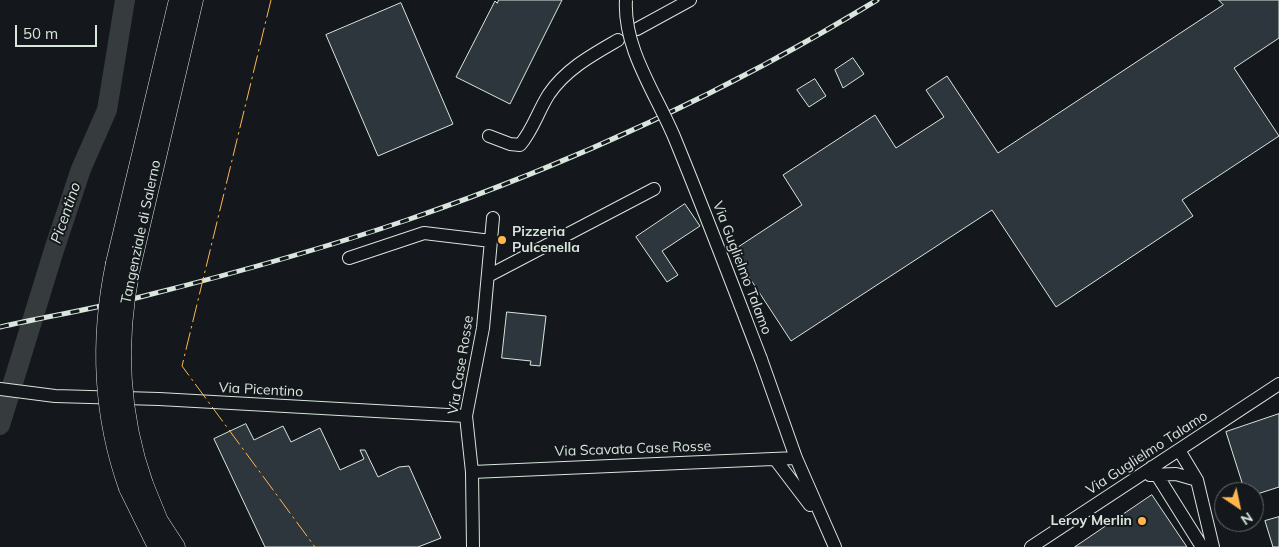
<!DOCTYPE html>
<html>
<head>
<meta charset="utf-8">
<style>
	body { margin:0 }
	#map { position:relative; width:1279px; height:547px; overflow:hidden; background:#14181c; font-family:Mulish,sans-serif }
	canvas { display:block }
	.north { position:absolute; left:1214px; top:482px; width:50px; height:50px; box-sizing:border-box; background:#14181c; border:1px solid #626a69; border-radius:50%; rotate:146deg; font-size:14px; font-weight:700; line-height:20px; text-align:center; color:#d8e6dc }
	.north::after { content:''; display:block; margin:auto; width:18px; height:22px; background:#ffb74d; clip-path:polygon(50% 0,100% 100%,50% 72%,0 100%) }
	.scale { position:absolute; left:15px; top:25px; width:82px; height:22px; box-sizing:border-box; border:2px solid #d8e6dc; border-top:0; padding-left:6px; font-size:15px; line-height:18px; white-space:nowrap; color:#d8e6dc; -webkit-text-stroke:4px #14181c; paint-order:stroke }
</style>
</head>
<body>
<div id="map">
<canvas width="1279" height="547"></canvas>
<div class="north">N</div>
<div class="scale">50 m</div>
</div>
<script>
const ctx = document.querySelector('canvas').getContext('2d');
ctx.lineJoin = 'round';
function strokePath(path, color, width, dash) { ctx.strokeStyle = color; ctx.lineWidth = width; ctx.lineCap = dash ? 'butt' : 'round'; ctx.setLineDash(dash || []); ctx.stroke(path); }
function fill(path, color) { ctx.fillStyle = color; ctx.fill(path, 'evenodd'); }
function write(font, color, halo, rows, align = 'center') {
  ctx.font = font + ' Mulish,sans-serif'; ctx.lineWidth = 4; ctx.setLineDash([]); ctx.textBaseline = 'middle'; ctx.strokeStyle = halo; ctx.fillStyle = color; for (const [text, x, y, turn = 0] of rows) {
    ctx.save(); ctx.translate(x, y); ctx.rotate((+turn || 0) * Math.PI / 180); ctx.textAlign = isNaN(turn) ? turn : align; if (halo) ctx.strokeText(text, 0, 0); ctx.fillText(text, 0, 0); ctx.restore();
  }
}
strokePath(new Path2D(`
	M 0,425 L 54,250 L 81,169 L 107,110 L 125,0`), '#363b3e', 20);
const building = new Path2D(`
	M 499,0 L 562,0 L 510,104 L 456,77 L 495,1 L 497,3 Z
	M 1219,0 L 1279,0 L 1279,38 L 1234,68 L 1279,136 L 1182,200 L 1193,216 L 1056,307 L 992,210 L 791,341 L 732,251 L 802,205 L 783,175 L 875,115 L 896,148 L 944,117 L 926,90 L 947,76 L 998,153 L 1223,5 Z
	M 401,3 L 453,124 L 378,156 L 326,35 Z
	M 853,58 L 864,74 L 843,88 L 835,70 Z
	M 815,79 L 826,96 L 809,107 L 797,90 Z
	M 685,204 L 700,226 L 662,251 L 678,275 L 667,282 L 636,237 Z
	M 507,312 L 546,316 L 540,366 L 530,365 L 531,361 L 502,358 Z
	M 1279,414 L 1279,487 L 1254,495 L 1254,492 L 1245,492 L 1226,432 Z
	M 246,424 L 254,440 L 283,426 L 291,442 L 320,428 L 340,470 L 364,459 L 360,450 L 365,450 L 378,477 L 399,467 L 409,466 L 441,538 L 418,547 L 265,547 L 214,439 Z
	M 1152,495 L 1187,547 L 1075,547 Z
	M 1279,517 L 1279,547 L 1273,547 L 1265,521 Z`);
fill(building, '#2c363c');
strokePath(building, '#d8e6dc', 1);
const minor = new Path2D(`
	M 637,29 L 690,0
	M 489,136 L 510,144 L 520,145 C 533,130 538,111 549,94 C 566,69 592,55 618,40
	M 349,258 L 424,233 L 491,241
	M 488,276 L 654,189
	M 761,359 L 796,458 L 835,547
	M 0,389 L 55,396 L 159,399 L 466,416
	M 1179,450 L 1197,480 L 1213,547
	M 775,459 L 810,505
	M 1152,467 L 1202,547
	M 472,472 L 796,458
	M 1150,475 L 1176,474 L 1197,480
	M 473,547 L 472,472 L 466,416 L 483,328 L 493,218
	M 1031,547 L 1279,384`);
const highway = new Path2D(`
	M 115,263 L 178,0
	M 131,268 L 194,0
	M 144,484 L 159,521 L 176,547
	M 128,488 L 157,547`);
strokePath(minor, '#d8e6dc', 14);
strokePath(highway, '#d8e6dc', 19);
strokePath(minor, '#14181c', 12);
strokePath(highway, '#14181c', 18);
const rail = new Path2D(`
	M 0,327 C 49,316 99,308 148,295 C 235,273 322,249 407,220 C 570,164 730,90 877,0`);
strokePath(rail, '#d8e6dc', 5);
strokePath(rail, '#14181c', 3, [9]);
const minorBridge = new Path2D(`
	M 626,0 C 623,49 657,95 675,139 C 705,212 733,286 761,359`);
const highwayBridge = new Path2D(`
	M 115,263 C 99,339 102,415 128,488
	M 131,268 C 116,342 119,413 144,484`);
strokePath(minorBridge, '#d8e6dc', 14, []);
strokePath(highwayBridge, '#d8e6dc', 19, []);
strokePath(minorBridge, '#14181c', 12);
strokePath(highwayBridge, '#14181c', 18);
strokePath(new Path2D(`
	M 271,0 L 182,366 L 315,547`), '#ffb74d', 1, [18, 4, 2.5, 4]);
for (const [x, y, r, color] of [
	[502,240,5,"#ffb74d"],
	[1142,521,5,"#ffb74d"]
]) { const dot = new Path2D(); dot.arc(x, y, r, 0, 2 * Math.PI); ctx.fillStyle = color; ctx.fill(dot); strokePath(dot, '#14181c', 2); }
write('14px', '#d8e6dc', '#14181c', [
	["Tangenziale di Salerno",141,232,-78],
	["Via Guglielmo Talamo",742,268,69],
	["Via Case Rosse",461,365,-81],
	["Via Picentino",261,390,3],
	["Via Scavata Case Rosse",633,449,-2],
	["Via Guglielmo Talamo",1147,453,-33]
]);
write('bold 14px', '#d8e6dc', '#14181c', [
	["Pizzeria",512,232],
	["Pulcenella",512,248],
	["Leroy Merlin",1132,521,"right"]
], 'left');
write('italic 15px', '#d8e6dc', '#14181c', [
	["Picentino",66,213,-71]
]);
</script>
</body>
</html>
